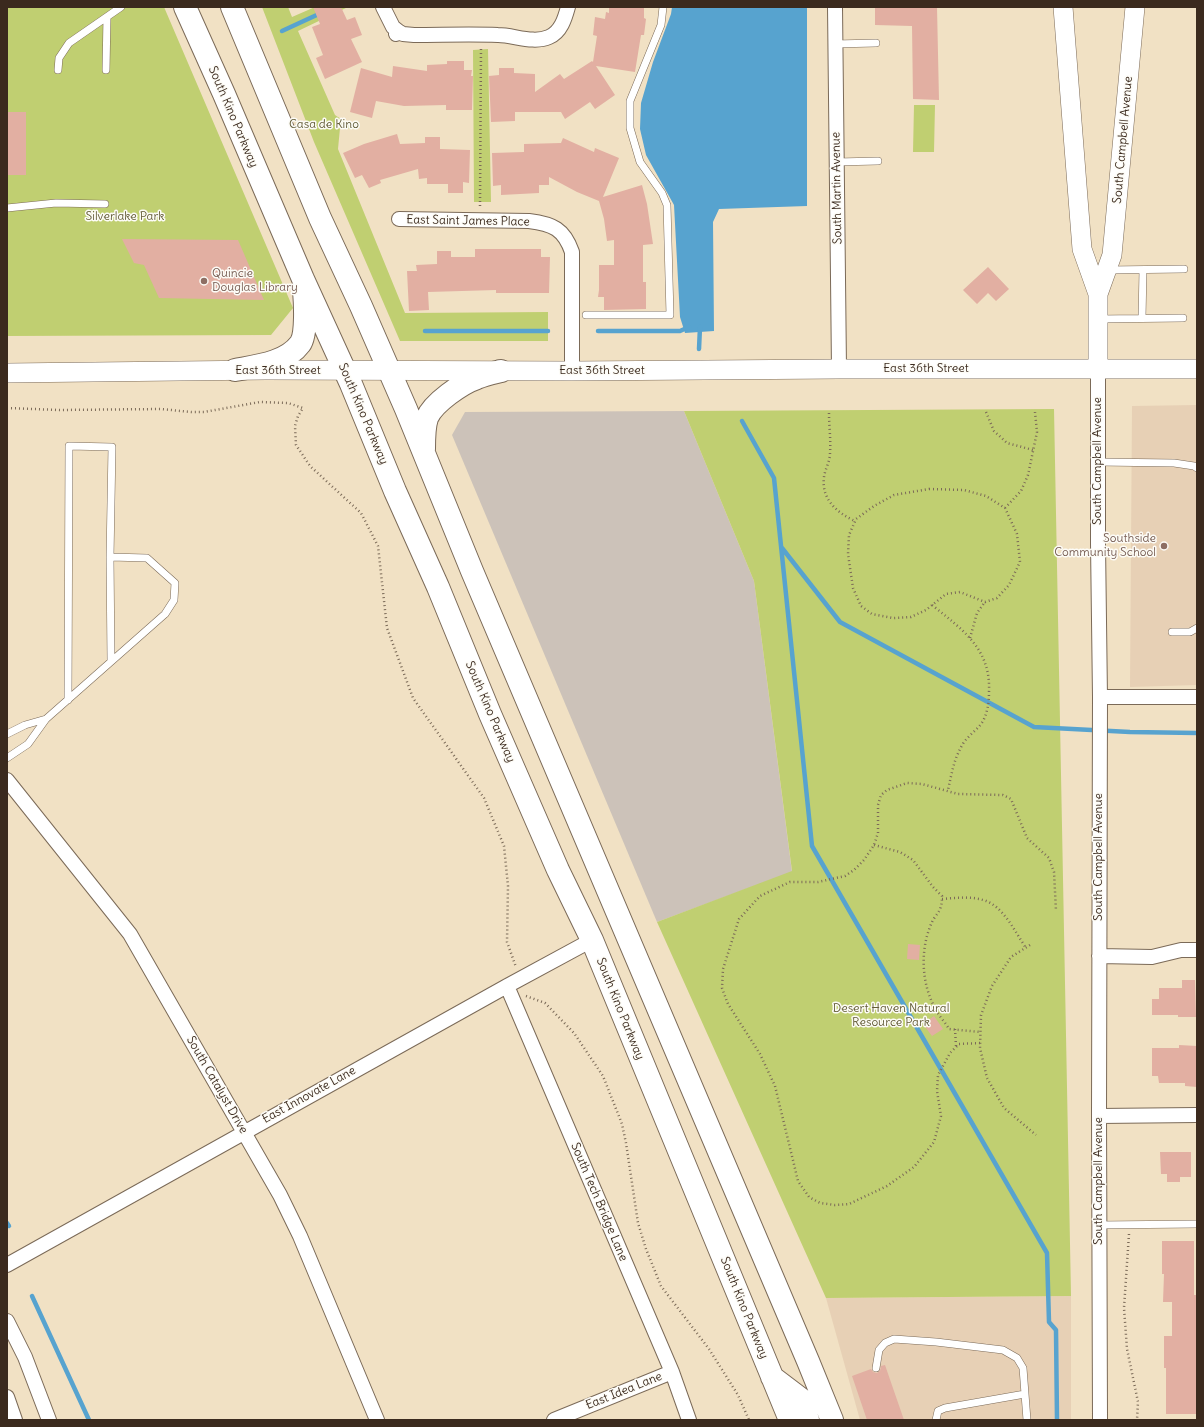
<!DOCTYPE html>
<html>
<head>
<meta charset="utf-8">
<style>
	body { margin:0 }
	#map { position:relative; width:1204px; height:1427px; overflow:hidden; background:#f1e1c4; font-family:Delius,sans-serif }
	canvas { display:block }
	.frame { position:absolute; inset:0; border:8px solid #3b2a1e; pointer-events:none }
</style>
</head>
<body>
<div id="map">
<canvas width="1204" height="1427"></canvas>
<div class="frame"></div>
</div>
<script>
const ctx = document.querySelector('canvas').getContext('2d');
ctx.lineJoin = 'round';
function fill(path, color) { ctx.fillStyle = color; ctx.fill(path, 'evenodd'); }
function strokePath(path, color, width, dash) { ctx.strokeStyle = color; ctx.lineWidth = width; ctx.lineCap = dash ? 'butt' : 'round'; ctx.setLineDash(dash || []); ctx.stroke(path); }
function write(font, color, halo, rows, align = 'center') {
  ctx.font = font + ' Delius,sans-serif'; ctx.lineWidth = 3; ctx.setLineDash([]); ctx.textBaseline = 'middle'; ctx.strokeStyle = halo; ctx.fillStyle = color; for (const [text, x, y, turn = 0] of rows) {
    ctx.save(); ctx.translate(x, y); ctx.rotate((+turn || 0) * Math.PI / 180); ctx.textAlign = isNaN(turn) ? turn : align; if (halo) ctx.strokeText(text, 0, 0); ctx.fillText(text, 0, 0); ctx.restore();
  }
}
fill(new Path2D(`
	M 1197,405 L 1197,685 L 1130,687 L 1132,406 Z
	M 1071,1296 L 1071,1420 L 860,1420 L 826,1298 Z`), '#e7d0b5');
fill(new Path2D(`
	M 684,411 L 754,581 L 792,872 L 657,922 L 452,435 L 465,412 Z`), '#ccc2b9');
fill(new Path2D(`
	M 7,7 L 164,7 L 293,308 L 271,335 L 7,336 Z
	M 262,7 L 288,7 L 292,17 L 315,7 L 348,7 L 298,31 L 335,115 L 356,129 L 340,128 L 338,149 L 405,313 L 548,312 L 548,341 L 400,341 L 314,142 Z
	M 488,49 L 491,202 L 474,202 L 473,50 Z
	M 914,105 L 935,105 L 934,152 L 913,152 Z
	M 1054,409 L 1071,1296 L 826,1298 L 657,922 L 792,871 L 754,581 L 684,411 Z`), '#c0cf71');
fill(new Path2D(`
	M 672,7 L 807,7 L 807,206 L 719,209 L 713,222 L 714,331 L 685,333 L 680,317 L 674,205 L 646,155 L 640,129 L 641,103 L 653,62 L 671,14 Z`), '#57a3cf');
strokePath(new Path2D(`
	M 282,31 L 321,13
	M 425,331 L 548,331
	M 598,331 L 680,331 L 689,327
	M 699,349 L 700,327
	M 742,421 L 774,478 L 812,846 L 1047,1253 L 1049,1322 L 1056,1330 L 1057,1420
	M 782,548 L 840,622 L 1034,727 L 1130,732 L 1197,733
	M 7,1223 L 9,1226
	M 32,1296 L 89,1420`), '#57a3cf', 4.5);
fill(new Path2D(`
	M 313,7 L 341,7 L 347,20 L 355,17 L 362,35 L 351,39 L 362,62 L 325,79 L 316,58 L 323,55 L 312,27 L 320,24 Z
	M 609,7 L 644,7 L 644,18 L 646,19 L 644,35 L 641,35 L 635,72 L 596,66 L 615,95 L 595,109 L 590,102 L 565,119 L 561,112 L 515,112 L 515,121 L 491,122 L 489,76 L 499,75 L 499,68 L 514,68 L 514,73 L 535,74 L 535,92 L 560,74 L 564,79 L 592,61 L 593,62 L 597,36 L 593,35 L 595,17 L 605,19 L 606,12 L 609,13 Z
	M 875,7 L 937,7 L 939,100 L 913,99 L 912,26 L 875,25 Z
	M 447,61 L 464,61 L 464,70 L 472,70 L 471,76 L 473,76 L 472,110 L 446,110 L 446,105 L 404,106 L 376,101 L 372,118 L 350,112 L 361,68 L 392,77 L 393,66 L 427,71 L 427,65 L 447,64 Z
	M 7,112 L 26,112 L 26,175 L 7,175 Z
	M 397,134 L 400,144 L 425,143 L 425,137 L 440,137 L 440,149 L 470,150 L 469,183 L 463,182 L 463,193 L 448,193 L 448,184 L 427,184 L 427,178 L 419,179 L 418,169 L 380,180 L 381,183 L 369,188 L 362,175 L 355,178 L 343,153 L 364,144 Z
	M 563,138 L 594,152 L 595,148 L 619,158 L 603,197 L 642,185 L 647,204 L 653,244 L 643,245 L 643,282 L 646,282 L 646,309 L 604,310 L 604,297 L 598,297 L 599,290 L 599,265 L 614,265 L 614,240 L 607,241 L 604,219 L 599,201 L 577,192 L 549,177 L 549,185 L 539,185 L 539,193 L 501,195 L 501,185 L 493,186 L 492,153 L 524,152 L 524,144 L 561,143 Z
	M 122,239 L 238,240 L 264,300 L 159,298 L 144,265 L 134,263 Z
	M 475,249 L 541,249 L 541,257 L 550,257 L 549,293 L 496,293 L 496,290 L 428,292 L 429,310 L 409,311 L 407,271 L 417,271 L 416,265 L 437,264 L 437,251 L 451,251 L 451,257 L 475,257 Z
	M 988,267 L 1009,289 L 996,301 L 988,293 L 977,304 L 963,290 Z
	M 908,944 L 920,945 L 919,960 L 907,959 Z
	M 1182,980 L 1195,980 L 1196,1017 L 1178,1017 L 1178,1015 L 1152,1015 L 1152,999 L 1159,999 L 1159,988 L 1182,988 Z
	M 934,1016 L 943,1029 L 932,1036 L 923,1024 Z
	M 1179,1045 L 1197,1046 L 1197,1087 L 1185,1086 L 1185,1083 L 1159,1083 L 1158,1076 L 1152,1076 L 1152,1048 L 1179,1048 Z
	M 1160,1152 L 1191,1152 L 1191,1177 L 1180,1177 L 1180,1182 L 1167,1182 L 1167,1174 L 1161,1174 Z
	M 1162,1241 L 1194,1241 L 1194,1295 L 1197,1295 L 1197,1322 L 1196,1322 L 1197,1414 L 1166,1414 L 1166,1368 L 1164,1368 L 1164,1336 L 1172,1336 L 1172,1302 L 1163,1302 L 1164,1274 L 1162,1274 Z
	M 885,1365 L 904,1420 L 867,1420 L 852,1376 L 871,1369 L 873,1372 L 877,1373 L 880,1371 L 881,1366 Z`), '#e2afa2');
const lane = new Path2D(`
	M 835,44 L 876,43
	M 58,70 L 59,58 L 69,43 L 121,7
	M 106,70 L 107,17
	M 837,162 L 878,161
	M 7,208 L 56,203 L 105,204
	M 1108,270 L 1184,269
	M 586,315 L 670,315 L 667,205 L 662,193 L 640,162 L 630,128 L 630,101 L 661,25 L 663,7
	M 1142,318 L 1143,270
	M 1098,319 L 1183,318
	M 1098,462 L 1174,463 L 1194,466 L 1197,468
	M 110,557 L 111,661
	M 1172,632 L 1190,632 L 1197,628
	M 46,719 L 165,614 L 174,600 L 175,583 L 147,558 L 110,557 L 112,447 L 69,446 L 68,700
	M 7,734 L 25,725 L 46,719 L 28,744 L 7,758
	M 1099,1225 L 1197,1224
	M 876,1368 L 879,1350 L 885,1343 L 894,1339 L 936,1342 L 1003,1350 L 1017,1358 L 1023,1368 L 1027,1420
	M 936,1420 L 938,1411 L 945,1408 L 1025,1394`);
const street = new Path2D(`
	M 383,7 L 393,27 L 398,31 L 396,34
	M 835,7 L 839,369
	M 398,31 L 403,34 L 414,35 C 442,35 470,34 498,35 C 514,35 533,44 549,37 C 561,32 565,18 568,7
	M 399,219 L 529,221 C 553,224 564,229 572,252 L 572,371
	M 1098,370 L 1098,544 L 1100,697 L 1099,1113 L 1100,1420
	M 1100,697 L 1197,697
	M 7,780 L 130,934 L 280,1195 L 300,1236 L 377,1420
	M 1099,956 L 1152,957 L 1181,950 L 1197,950
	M 507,986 L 672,1372 L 689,1420
	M 1099,1116 L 1197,1115
	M 7,1265 L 507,986 L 592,940
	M 7,1321 L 25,1357 L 49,1420
	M 7,1397 L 15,1420
	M 554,1420 L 672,1372`);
const secondary = new Path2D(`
	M 1063,7 L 1082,249 L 1098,294 L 1098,370
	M 1098,294 L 1112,255 L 1135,7
	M 7,373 L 266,370 L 572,371 L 839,369 L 1197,369`);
const primary = new Path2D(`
	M 185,7 L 224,94 L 303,279 L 351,384 L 395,491 L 438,587 L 490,714 L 558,870 L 592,940 L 790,1420
	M 232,7 L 320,218 L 361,306 L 406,409 L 472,571 L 808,1361 L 832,1420
	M 235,370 C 256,366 286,363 300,344 C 307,335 305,302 304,290
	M 424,449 C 424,439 424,427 427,418 C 433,403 462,383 477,378 C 484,375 493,373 501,371
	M 772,1377 L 801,1399 L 808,1420`);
strokePath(lane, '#7b6a58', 8);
strokePath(street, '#7b6a58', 16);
strokePath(secondary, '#7b6a58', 20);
strokePath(primary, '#7b6a58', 24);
strokePath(new Path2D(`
	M 480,206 L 481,47
	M 7,408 L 59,410 L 161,409 L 191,412 L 204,412 L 260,402 L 288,403 L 303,408 L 298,416 L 295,426 L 296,445 L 310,466 L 361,513 L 378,546 L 387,628 L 413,698 L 484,798 L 504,846 L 508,886 L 507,942 L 516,967
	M 986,412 L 994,431 L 1007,443 L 1033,450
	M 829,413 C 829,426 831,440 830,453 C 830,462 825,469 824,477 C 821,499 837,513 855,521
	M 929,489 L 964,490 L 986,496 L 1005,508 L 1017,534 L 1020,562 L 1009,585 L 997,598 L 985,602 L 960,592 L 946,594 L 926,610 L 911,617 L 893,618 L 872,614 L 861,606 L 853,588 L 848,554 L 849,535 L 856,519 L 874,506 L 894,495 Z
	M 1005,508 L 1021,491 L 1028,475 L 1037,432 L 1035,412
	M 932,605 C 963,630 991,649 989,692 C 989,701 988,710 984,719 C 980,728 970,734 964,742 C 954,758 952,772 948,790
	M 970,638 L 977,613 L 985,602
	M 874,845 L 900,852 L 913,860 L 933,887 L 942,896 C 942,915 935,912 930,927 C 920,952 922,985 935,1008 C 938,1015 945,1022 949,1029 L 980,1032
	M 942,899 C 956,898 970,896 983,900 C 1003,905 1015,932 1026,948
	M 1030,945 L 1011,957 L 992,986 L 981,1015 L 980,1048 L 987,1078 L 1004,1108 L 1036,1135
	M 526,996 L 545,1003 L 574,1033 L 603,1076 L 622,1124 L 626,1143 L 638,1223 L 646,1249 L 661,1286 L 709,1349 L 738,1395 L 749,1420
	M 955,1029 L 956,1046
	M 980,1043 L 959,1044 L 950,1053 L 938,1075 L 937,1091 L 941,1116 L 934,1142 L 914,1167 L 887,1186 L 849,1204 L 835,1205 L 820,1203 L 809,1197 L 798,1181 L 775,1086 L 760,1054 L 728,1004 L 722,988 L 723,969 L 739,919 L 760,896 L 790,882 L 818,882 L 845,876 L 854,870 L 864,860 L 874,845 L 878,833 L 878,805 L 881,795 L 887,790 L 907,783 L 922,784 L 958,794 L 1003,795 L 1011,799 L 1027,838 L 1049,858 L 1054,872 L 1056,911
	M 1129,1234 L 1124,1308 L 1127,1349 L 1138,1402 L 1137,1420`), '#7b6a58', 2.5, [1, 3]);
strokePath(lane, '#fff', 7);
strokePath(street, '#fff', 14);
strokePath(secondary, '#fff', 19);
strokePath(primary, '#fff', 22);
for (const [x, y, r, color] of [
	[204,281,4,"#8d6e63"],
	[1164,546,4,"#8d6e63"]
]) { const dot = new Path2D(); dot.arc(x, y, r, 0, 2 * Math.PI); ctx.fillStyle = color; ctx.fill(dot); strokePath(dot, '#fdfcf7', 1.5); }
write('12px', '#3b2a1e', '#fdfcf7', [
	["South Kino Parkway",233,117,67],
	["South Campbell Avenue",1123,140,-85],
	["South Martin Avenue",837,188,-91],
	["East Saint James Place",468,221,1],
	["East 36th Street",926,369],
	["East 36th Street",278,371],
	["East 36th Street",602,371],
	["South Kino Parkway",363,414,67],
	["South Campbell Avenue",1098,461,-90],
	["South Kino Parkway",490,712,67],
	["South Campbell Avenue",1099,857,-90],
	["South Kino Parkway",620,1009,68],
	["South Catalyst Drive",217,1085,60],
	["East Innovate Lane",309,1095,-29],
	["South Campbell Avenue",1099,1181,-90],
	["South Tech Bridge Lane",599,1202,67],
	["South Kino Parkway",744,1308,68],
	["East Idea Lane",624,1391,-22]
]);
write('12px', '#635c37', '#fdfcf7', [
	["Casa de Kino",324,125],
	["Silverlake Park",125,217],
	["Desert Haven Natural",891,1009],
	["Resource Park",891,1023]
]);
write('12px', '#785e54', '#fdfcf7', [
	["Quincie",212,274],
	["Douglas Library",212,288],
	["Southside",1156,539,"right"],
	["Community School",1156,553,"right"]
], 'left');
</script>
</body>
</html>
